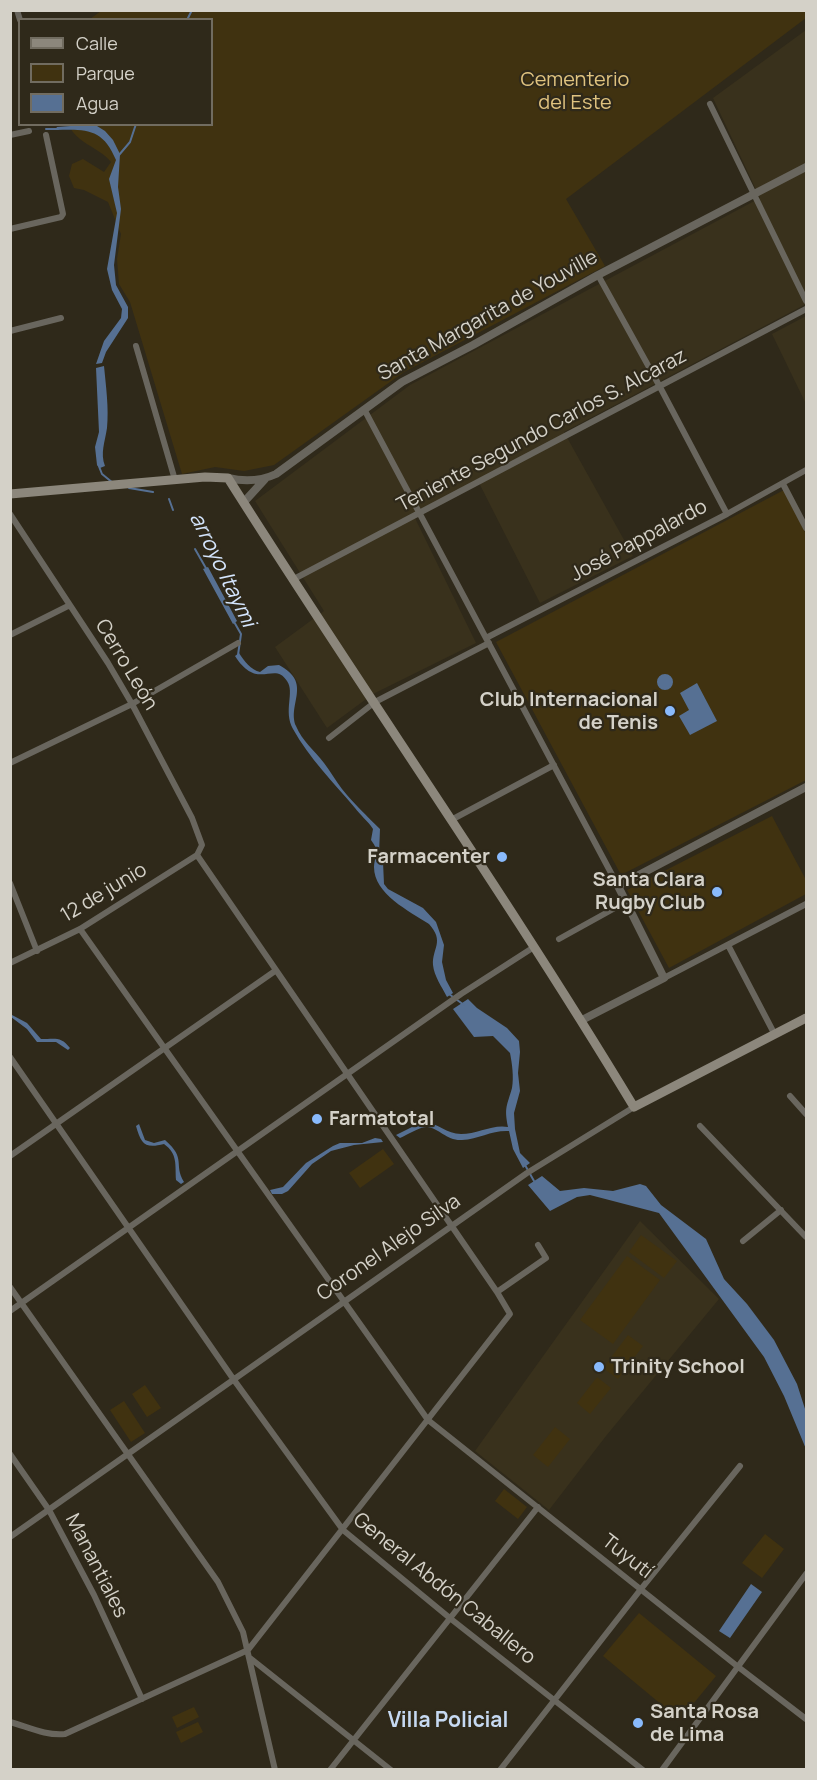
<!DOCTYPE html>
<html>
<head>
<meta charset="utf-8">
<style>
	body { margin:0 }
	#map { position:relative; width:817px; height:1780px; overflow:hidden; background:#2f291a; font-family:Manrope,sans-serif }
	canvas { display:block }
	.frame { position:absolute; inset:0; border:12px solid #d4d1c8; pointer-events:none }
	.legend { position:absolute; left:18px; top:18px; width:195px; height:108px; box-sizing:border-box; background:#2f291a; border:2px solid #716c60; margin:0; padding:8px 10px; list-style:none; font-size:18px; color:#d4d1c8 }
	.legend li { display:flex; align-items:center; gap:12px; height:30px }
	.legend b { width:30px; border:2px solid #716c60 }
</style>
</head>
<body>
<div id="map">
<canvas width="817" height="1780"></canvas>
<div class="frame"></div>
<ul class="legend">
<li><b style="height:8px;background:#8c877c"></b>Calle</li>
<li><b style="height:16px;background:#403210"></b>Parque</li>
<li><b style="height:16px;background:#567093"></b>Agua</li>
</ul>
</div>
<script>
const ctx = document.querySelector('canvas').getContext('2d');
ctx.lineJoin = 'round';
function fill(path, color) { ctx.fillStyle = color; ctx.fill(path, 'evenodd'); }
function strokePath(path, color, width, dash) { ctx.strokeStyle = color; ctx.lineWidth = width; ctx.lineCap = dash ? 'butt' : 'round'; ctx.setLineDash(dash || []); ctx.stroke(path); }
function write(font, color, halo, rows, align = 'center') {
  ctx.font = font + ' Manrope,sans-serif'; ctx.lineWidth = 4.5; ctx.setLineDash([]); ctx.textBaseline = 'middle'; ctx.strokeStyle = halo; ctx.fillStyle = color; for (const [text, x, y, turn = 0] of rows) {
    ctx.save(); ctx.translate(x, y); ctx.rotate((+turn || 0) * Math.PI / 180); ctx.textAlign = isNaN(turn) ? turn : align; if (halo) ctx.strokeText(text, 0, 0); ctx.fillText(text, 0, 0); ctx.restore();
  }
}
fill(new Path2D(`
	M 806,30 L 806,304 L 564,432 L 633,556 L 540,603 L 478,481 L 414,516 L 476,643 L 373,694 L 327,728 L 275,647 L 324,611 L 255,501 L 410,385 L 760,198 L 713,98 Z
	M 806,316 L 806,404 L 772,334 Z
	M 640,1221 L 719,1299 L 606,1436 L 549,1510 L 475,1451 Z`), '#39311c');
fill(new Path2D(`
	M 101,11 L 806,11 L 806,18 L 566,199 L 605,266 L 404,372 L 274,465 L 244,471 L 215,467 L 182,474 L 130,302 L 119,284 L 117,259 L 121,234 L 108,202 L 84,190 L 74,188 L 69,176 L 72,164 L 83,159 L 104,172 L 111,162 C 99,147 76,143 69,125 L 212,124 L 212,20 L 90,19 Z
	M 784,490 L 806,534 L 806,780 L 621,875 L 496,642 Z
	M 772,816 L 806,880 L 806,894 L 669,968 L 627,890 Z
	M 383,1149 L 394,1164 L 360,1188 L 349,1173 Z
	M 641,1235 L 677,1261 L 664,1278 L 629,1252 Z
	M 627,1256 L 660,1280 L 613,1344 L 580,1320 Z
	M 628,1335 L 643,1346 L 618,1379 L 603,1368 Z
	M 597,1377 L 611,1388 L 590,1414 L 577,1403 Z
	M 145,1385 L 161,1408 L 147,1417 L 132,1394 Z
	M 124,1401 L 145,1433 L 131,1442 L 110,1410 Z
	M 555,1427 L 570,1439 L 548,1467 L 533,1455 Z
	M 504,1489 L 527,1507 L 518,1519 L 495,1501 Z
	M 765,1534 L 784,1549 L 762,1578 L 742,1563 Z
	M 639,1613 L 716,1676 L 680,1720 L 603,1656 Z
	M 194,1707 L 199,1717 L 177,1728 L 172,1717 Z
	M 198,1722 L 203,1732 L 181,1743 L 176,1732 Z`), '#403210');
fill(new Path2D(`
	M 84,125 L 97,126 L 105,131 L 113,140 L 120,154 L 118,187 L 121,209 L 114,265 L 116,285 L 128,307 L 128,318 L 106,352 L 102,363 L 96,364 L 104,341 L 121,318 L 122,309 L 112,290 L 107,269 L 117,213 L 109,179 L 116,160 C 103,128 86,129 55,130 L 57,127 Z
	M 104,366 C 106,387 109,408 107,428 C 105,442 100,453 105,466 L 100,468 L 97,465 L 95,447 L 99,432 L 96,368 Z
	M 208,567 L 237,621 L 233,624 L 203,569 Z
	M 239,653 C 244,661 251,670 260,672 L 268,666 L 279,665 C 313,683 287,704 296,726 C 302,741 314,750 324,763 C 330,771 336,781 342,789 C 354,804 367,816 380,829 L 379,855 L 383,862 L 384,884 L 388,889 L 423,908 L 436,922 L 444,945 L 442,962 L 446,980 L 453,993 L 447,997 C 442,987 434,976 433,965 C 432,948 445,942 429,924 C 409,911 374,894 374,867 C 375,853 381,854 371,840 L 373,829 C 368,821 360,815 355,808 C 334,783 309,758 293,729 C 283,711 295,692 287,681 C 274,660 258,692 235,656 Z
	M657 682a8 8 0 1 1 16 0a8 8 0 1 1-16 0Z
	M 697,683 L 717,721 L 690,735 L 679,716 L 689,710 L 680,693 Z
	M 468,999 L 477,1008 L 507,1028 L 519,1041 L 520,1052 L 518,1073 L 520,1091 L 514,1113 L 515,1129 L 520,1153 L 530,1163 L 523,1168 L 513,1149 L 509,1131 C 492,1130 479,1139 462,1140 C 447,1141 439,1128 427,1127 C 419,1127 407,1135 400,1138 L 396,1135 L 424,1121 C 437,1123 447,1134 461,1134 C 477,1134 493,1124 508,1127 C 504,1107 507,1106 512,1088 C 514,1077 512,1063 510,1053 L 493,1036 L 474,1037 L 453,1009 Z
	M 12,1015 L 27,1023 L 41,1039 C 55,1039 61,1036 70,1048 L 68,1050 L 56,1042 L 37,1042 L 27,1029 L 11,1017 Z
	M 139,1124 L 145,1140 L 154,1143 L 165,1140 C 187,1159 173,1164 184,1182 L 181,1184 L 176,1180 C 175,1165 178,1154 164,1144 C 145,1149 141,1144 136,1126 Z
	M 375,1138 L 381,1139 L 383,1142 L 354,1145 L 331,1151 L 312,1164 L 288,1191 L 282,1194 L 272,1194 L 270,1190 L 283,1187 L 306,1163 L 333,1146 L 340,1143 L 362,1143 Z
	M 542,1176 L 560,1191 L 584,1188 L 613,1191 L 640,1184 L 646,1186 L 661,1205 L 706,1239 L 724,1279 L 747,1304 L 774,1340 L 797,1384 L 806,1412 L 806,1449 L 784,1396 L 764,1357 L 659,1213 L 590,1195 L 577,1197 L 550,1211 L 528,1185 Z
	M 751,1584 L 762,1592 L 730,1638 L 719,1631 Z`), '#567093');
strokePath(new Path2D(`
	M 187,20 L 192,10
	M 46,129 L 58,129
	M 119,155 L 130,142 L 136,124
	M 98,464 L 102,474 L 113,483
	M 129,488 L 153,492
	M 169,499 L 173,510
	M 195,549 L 207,570
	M 233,620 L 241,634 L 238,655
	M 449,994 L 464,1005
	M 525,1165 L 534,1181`), '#567093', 2);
strokePath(new Path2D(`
	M 17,10 L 20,20
	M 710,104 L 806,301
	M 10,135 L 29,131
	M 10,229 L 61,217 L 63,214 L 46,135
	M 598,275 L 660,387 L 727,514
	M 10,331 L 61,318
	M 136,346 L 175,480
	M 364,409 L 618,886
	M 783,484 L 806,528
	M 10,514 L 108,663 L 132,704 L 192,818 L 202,845 L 197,855 L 80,929 L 10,963
	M 292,580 L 806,309
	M 10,635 L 70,605
	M 486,638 L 727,514 L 806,470
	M 329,738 L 375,702 L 489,643
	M 10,763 L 132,704 L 238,643
	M 453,819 L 554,765
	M 10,883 L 37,951
	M 80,929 L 428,1420 L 737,1666 L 806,1719
	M 559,939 L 615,908 L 627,903
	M 728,945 L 775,1035
	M 664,978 L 806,904
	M 10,1057 L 234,1380 L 343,1530 L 451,1619 L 643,1770
	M 790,1096 L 806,1114
	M 700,1126 L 806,1237
	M 10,1156 L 275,971
	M 743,1241 L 781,1210
	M 10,1287 L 218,1582 L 243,1632 L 275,1770
	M 497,1292 L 546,1258 L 538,1245
	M 10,1311 L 461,994 L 534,947
	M 10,1454 L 49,1510 L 94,1595 L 142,1699
	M 10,1537 L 527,1173 L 634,1107
	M 250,1658 L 391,1770
	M 10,1722 C 28,1727 46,1736 65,1734 L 248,1650 L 510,1314 L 497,1292 L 197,855
	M 330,1770 L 538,1507
	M 500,1770 L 641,1589 L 740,1466
	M 662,1770 L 806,1574`), '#69665e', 6);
strokePath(new Path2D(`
	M 228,478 C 245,482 261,481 276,474 L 402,382 L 473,345 L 598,275 L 806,167
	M 244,502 L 265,479
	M 582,1020 L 664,978 L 618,886 L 806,787`), '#69665e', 8);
strokePath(new Path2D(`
	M 10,494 L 205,477 L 228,478 C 361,689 505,893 634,1107 L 806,1018`), '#8c877c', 9);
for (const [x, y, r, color] of [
	[670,711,6,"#89bafc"],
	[502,857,6,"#89bafc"],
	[717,892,6,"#89bafc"],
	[317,1119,6,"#89bafc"],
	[599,1367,6,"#89bafc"],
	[638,1723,6,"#89bafc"]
]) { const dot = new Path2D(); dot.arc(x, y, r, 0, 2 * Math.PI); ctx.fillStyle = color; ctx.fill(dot); strokePath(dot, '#2f291a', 2); }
write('20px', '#e0c37f', '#2f291a', [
	["Cementerio",575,80],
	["del Este",575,103]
]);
write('20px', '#d4d1c8', '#2f291a', [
	["Santa Margarita de Youville",488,316,-29],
	["Teniente Segundo Carlos S. Alcaraz",542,431,-28],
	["José Pappalardo",639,541,-28],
	["Cerro León",126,665,59],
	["12 de junio",104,893,-31],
	["Coronel Alejo Silva",389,1248,-35],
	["Tuyutí",627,1557,38],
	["Manantiales",96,1566,63],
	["General Abdón Caballero",444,1589,39]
]);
write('bold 20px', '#d4d1c8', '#2f291a', [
	["Club Internacional",658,700],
	["de Tenis",658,723],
	["Farmacenter",490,857],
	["Santa Clara",705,880],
	["Rugby Club",705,903],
	["Farmatotal",329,1119,"left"],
	["Trinity School",611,1367,"left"],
	["Santa Rosa",650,1712,"left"],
	["de Lima",650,1735,"left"]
], 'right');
write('italic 21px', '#d5e6fe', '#2f291a', [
	["arroyo Itaymi",222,570,64]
]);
write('bold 21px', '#c6d9f2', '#2f291a', [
	["Villa Policial",448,1721]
]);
</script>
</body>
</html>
